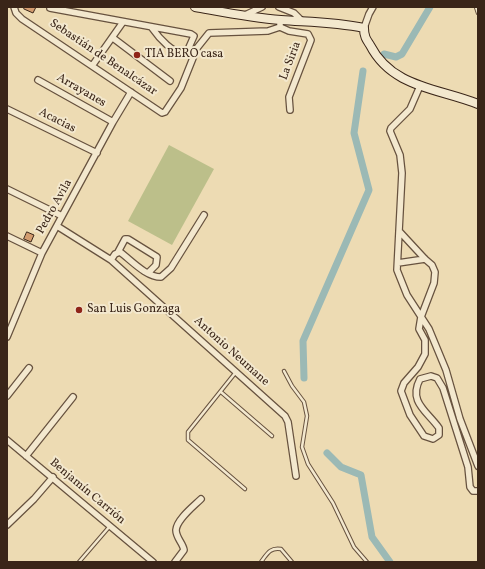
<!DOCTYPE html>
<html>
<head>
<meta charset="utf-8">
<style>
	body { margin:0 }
	#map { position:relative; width:485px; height:569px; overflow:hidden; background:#eddbb3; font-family:Vollkorn,serif }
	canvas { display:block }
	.frame { position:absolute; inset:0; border:8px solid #3a2518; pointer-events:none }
</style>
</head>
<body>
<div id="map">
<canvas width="485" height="569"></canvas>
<div class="frame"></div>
</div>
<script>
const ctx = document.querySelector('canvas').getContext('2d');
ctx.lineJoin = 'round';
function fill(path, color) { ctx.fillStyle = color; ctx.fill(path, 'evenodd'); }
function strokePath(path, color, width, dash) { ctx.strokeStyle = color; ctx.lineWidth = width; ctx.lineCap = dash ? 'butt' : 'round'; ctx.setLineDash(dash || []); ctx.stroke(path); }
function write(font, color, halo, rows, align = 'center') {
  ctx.font = font + ' Vollkorn,serif'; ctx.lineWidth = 4; ctx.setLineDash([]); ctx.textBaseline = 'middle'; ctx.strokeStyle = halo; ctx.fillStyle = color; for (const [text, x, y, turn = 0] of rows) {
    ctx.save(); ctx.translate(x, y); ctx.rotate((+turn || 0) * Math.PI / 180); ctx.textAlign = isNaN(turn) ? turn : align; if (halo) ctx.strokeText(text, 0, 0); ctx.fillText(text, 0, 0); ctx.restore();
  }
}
fill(new Path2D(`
	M 169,145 L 214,169 L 172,245 L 128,221 Z`), '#bcbf8a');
strokePath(new Path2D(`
	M 384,54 L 396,57 L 402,54 L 430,7
	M 304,378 L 303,341 L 369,190 L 354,133 L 363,71
	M 327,453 L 341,467 L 361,475 L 372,537 L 390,562`), '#9bb9b5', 7);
const building = new Path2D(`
	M 25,7 L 36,7 L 33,13 L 24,9 Z
	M 27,232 L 34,235 L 31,242 L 24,239 Z`);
fill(building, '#d39c6f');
strokePath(building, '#3a2518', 1);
const lane = new Path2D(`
	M 476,7 L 478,13
	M 284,371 L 292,386 L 304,402 L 307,416 L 302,447 L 308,464 L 333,503 L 354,547 L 367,562
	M 236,372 L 188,432 L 188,440 L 245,489
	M 221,392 L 272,436
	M 79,562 L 110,526
	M 261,562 C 267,554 270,547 281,549 L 292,562`);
const street = new Path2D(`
	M 14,7 L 16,13 L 22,19 L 162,113 L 165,112 L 181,88 L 197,48 L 209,33 L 268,31 L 280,27
	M 279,7 L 294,13 L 302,21
	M 50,8 L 191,34 L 194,36 L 186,54 C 173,54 159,38 152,28
	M 245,15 L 262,7
	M 280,24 L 280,27 L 289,31 L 308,34 L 311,40 L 289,97 L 290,110
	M 364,28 L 369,14 L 373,7
	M 113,38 L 170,81
	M 92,66 L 123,22
	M 38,80 L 113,122
	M 420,86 L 410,109 L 391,128 L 390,131 L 400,155 L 402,173 L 397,270 L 407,295 L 429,329 L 446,370 L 460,419 L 478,466
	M 7,109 L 97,153
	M 7,189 L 62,216
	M 57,226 L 111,260 L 285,416 L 288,422 L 296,476
	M 400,232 L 425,259 L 432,265 L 435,272 L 434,283 L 421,317 L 419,329 L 425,340 L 425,354 L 418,367 L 404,383 L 401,391 L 410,415 L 424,436 L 433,439 L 439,435 L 439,428 C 427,411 408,402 420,379 L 431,376 L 437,378 L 443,388 L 468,467 L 470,487 L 473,491 L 478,491
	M 7,236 L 42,253
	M 118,252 L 125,239 L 128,239 L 157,257 L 156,265 L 148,273
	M 111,260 L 115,254 L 120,252 C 132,261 146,277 161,277 L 171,268 L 204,215
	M 398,263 L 425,259
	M 7,337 L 42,253 L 113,122 L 131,92
	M 7,396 L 29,368
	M 7,440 L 153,562
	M 26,456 L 73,397
	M 7,525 L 34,499 L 53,477
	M 175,562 L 184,550 C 183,543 176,538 176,530 C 177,519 194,506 201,499`);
const secondary = new Path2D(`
	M 195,7 C 223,12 252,18 281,20 C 309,22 336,22 364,28 C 364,36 366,39 370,45 C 392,88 438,88 478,104`);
strokePath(lane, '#67523f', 4.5);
strokePath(street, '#67523f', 8);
strokePath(secondary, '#3a2518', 10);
strokePath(lane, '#f3e8ce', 2.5);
strokePath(street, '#f3e8ce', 5.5);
strokePath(secondary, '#f3e8ce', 8);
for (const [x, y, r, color] of [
	[137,55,4,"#8f2418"],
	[79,310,4,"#8f2418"]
]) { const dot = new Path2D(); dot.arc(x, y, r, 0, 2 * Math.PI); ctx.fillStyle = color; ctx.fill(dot); strokePath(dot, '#f3e8ce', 1.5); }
write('12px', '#3a2518', '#f3e8ce', [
	["TIA BERO casa",145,55],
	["San Luis Gonzaga",87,310]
], 'left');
write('12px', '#3a2518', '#f3e8ce', [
	["Sebastián de Benalcázar",103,58,34],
	["La Siria",291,61,-69],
	["Arrayanes",81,91,30],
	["Acacias",57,121,27],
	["Pedro Avila",55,207,-61],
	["Antonio Neumane",231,352,42],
	["Benjamín Carrión",87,492,40]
]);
</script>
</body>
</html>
